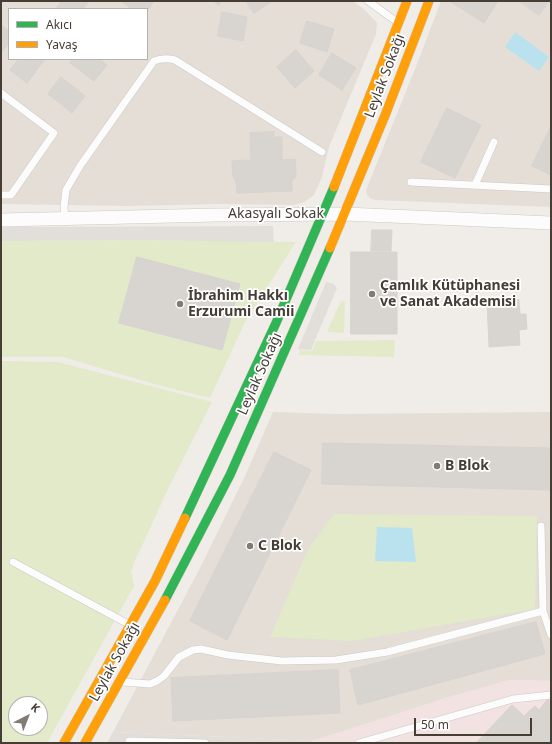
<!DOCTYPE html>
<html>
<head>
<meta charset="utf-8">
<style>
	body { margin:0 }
	#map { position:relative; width:552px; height:744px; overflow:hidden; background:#f0ede9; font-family:"Noto Sans",sans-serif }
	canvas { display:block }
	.frame { position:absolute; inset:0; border:2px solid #463d35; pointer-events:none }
	.legend { position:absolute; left:8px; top:8px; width:140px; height:52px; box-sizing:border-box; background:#fff; border:1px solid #b5b1ae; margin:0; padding:5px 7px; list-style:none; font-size:12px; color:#463d35 }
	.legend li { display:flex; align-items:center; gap:8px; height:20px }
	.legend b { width:20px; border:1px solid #b5b1ae }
	.north { position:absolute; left:8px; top:696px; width:40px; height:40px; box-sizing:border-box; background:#fff; border:1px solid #b5b1ae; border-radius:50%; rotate:42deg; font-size:11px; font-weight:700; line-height:16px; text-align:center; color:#463d35 }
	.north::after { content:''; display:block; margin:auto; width:14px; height:18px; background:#827b74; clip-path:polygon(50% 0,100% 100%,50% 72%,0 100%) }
	.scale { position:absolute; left:414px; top:718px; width:118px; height:18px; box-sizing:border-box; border:2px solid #463d35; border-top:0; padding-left:5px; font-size:12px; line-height:14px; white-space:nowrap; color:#463d35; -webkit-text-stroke:3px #fff; paint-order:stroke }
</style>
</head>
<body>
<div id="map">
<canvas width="552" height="744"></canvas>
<div class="frame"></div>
<ul class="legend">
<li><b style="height:5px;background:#30b455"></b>Akıcı</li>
<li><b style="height:5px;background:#ff9f0a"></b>Yavaş</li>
</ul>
<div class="north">K</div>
<div class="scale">50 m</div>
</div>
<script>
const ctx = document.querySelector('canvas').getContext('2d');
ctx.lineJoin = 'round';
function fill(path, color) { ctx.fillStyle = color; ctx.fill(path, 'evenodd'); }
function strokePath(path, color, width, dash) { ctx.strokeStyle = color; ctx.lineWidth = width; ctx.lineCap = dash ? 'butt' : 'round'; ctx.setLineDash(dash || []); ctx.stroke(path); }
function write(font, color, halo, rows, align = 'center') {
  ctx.font = font + ' "Noto Sans",sans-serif'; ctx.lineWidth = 3.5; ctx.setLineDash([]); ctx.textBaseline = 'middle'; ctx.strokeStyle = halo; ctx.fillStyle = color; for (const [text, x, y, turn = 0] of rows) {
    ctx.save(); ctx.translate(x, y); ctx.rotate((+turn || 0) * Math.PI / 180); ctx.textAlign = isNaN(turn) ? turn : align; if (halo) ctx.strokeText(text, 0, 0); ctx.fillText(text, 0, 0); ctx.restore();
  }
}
fill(new Path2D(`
	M 1,1 L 353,1 L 365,10 L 377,23 L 376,34 L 329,147 L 322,177 L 314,195 L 304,202 L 294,205 L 218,204 L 126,206 L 1,204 ZM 9,9 L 147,9 L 147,59 L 9,59 Z
	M 441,1 L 551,1 L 551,207 L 376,200 L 371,199 L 367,195 L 366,190 L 415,69 Z
	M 273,412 L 337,414 L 551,412 L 551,681 L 509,680 L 312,741 L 113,732 L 200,568 L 245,476 Z`), '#e4ded6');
fill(new Path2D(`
	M 509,680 L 551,681 L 551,743 L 107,743 L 113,732 L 312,741 L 448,697 Z`), '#f2e2e1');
fill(new Path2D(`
	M 140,240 L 296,242 L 245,322 L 210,398 L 157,385 L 63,357 L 1,357 L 1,241 Z
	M 342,301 L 345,302 L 344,333 L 327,332 L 340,303 Z
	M 395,340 L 394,357 L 299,355 L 300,350 L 312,351 L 316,341 Z
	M 1,361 L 58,362 L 212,402 L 169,487 L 134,563 L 131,572 L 134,586 L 47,743 L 1,743 ZM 16,704 L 40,704 L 40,728 L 16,728 Z
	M 334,514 L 537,516 L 535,609 L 352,641 L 270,637 L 308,549 Z`), '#e2eac9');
fill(new Path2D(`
	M 273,226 L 274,242 L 140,240 L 1,241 L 1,227 Z
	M 326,282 L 334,284 L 337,288 L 315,340 L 311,350 L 298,349 Z
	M 113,732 L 312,741 L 312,743 L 107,743 Z`), '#e2deda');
fill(new Path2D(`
	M 515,32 L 549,57 L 539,71 L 505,47 Z
	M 377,527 L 412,528 L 416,562 L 375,561 Z`), '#bae2ee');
const building = new Path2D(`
	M 62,1 L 89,1 L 83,9 L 56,9 Z
	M 121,1 L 154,1 L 147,11 L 147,9 L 132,9 Z
	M 213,1 L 222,1 L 219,5 Z
	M 246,1 L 273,1 L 254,13 Z
	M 451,1 L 498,1 L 484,23 L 451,2 Z
	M 519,1 L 549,1 L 539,15 Z
	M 222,12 L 247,17 L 243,41 L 218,36 Z
	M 307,21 L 334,29 L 327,52 L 300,43 Z
	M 1,25 L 9,31 L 9,43 L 1,53 Z
	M 296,50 L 314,71 L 295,88 L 277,67 Z
	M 332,53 L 356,68 L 342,90 L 319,75 Z
	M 19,59 L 45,59 L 27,83 L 10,70 Z
	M 73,59 L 99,59 L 107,65 L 94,81 L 70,63 Z
	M 61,77 L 85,96 L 72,113 L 48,94 Z
	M 447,108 L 481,125 L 455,178 L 421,162 Z
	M 551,126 L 551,175 L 532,166 Z
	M 274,132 L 274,137 L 282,137 L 282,160 L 295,159 L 296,177 L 292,180 L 292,191 L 237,193 L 236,181 L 233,177 L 232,161 L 251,160 L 250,133 Z
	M 372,230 L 392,230 L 391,251 L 371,251 Z
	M 351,252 L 397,252 L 397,334 L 351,334 Z
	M 137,257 L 240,284 L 222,350 L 119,323 Z
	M 519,300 L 520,314 L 526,314 L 527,329 L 519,330 L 520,345 L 489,347 L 487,302 Z
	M 323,443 L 551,448 L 551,490 L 322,484 Z
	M 274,452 L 311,470 L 227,640 L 190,621 Z
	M 536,622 L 545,654 L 358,705 L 350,670 Z
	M 338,670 L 340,713 L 173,721 L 171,678 Z
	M 548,699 L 551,702 L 551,743 L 476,743 L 512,705 L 524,716 L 535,706 L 539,710 Z`);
fill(building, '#d8d4d0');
strokePath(building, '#d8d3cf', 1);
const lane = new Path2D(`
	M 368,1 L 397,22
	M 1,93 L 54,133 L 11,195 L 1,195
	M 411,182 L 551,189
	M 475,185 L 494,142
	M 65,219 L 64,207 L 66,190 L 80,166 L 154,61 C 161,58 167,58 175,60 L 322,152
	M 541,526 L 543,611 L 551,635
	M 13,562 L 130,625
	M 122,682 L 150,684 L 157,681 L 164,676 L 179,657 L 193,650 L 201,649 L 228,655 L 282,661 L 336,660 L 387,652 L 543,611
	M 129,743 L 129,741 L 205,743
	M 359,743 L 513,699 L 551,695`);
const street = new Path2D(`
	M 1,220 L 216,215 L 345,214 L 551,223`);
const fast = new Path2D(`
	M 185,518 L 276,323 L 334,187
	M 165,600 L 230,475 L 330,248`);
const slow = new Path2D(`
	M 334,187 L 407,1
	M 330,248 L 386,113 L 429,1
	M 64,743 L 155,581 L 185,518
	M 85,743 L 165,600`);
strokePath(lane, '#ccc9c5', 8);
strokePath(street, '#ccc9c5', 14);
strokePath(fast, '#d1cac1', 10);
strokePath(slow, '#d1cac1', 10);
strokePath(lane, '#fdfcfc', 7);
strokePath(street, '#fdfcfc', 13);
strokePath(fast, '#30b455', 9);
strokePath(slow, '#ff9f0a', 9);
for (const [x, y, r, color] of [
	[372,294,4,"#827b74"],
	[180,304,4,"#827b74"],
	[437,466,4,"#827b74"],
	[250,546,4,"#827b74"]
]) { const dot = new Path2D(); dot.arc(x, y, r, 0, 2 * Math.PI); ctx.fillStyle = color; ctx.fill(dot); strokePath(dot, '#fff', 1.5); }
write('14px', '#463d35', '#fff', [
	["Leylak Sokağı",385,76,-69],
	["Akasyalı Sokak",276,214],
	["Leylak Sokağı",260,374,-66],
	["Leylak Sokağı",115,662,-61]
]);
write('bold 14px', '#463d35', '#fff', [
	["Çamlık Kütüphanesi",380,286],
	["ve Sanat Akademisi",380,302],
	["İbrahim Hakkı",188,296],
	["Erzurumi Camii",188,312],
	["B Blok",445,466],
	["C Blok",258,546]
], 'left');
</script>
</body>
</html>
